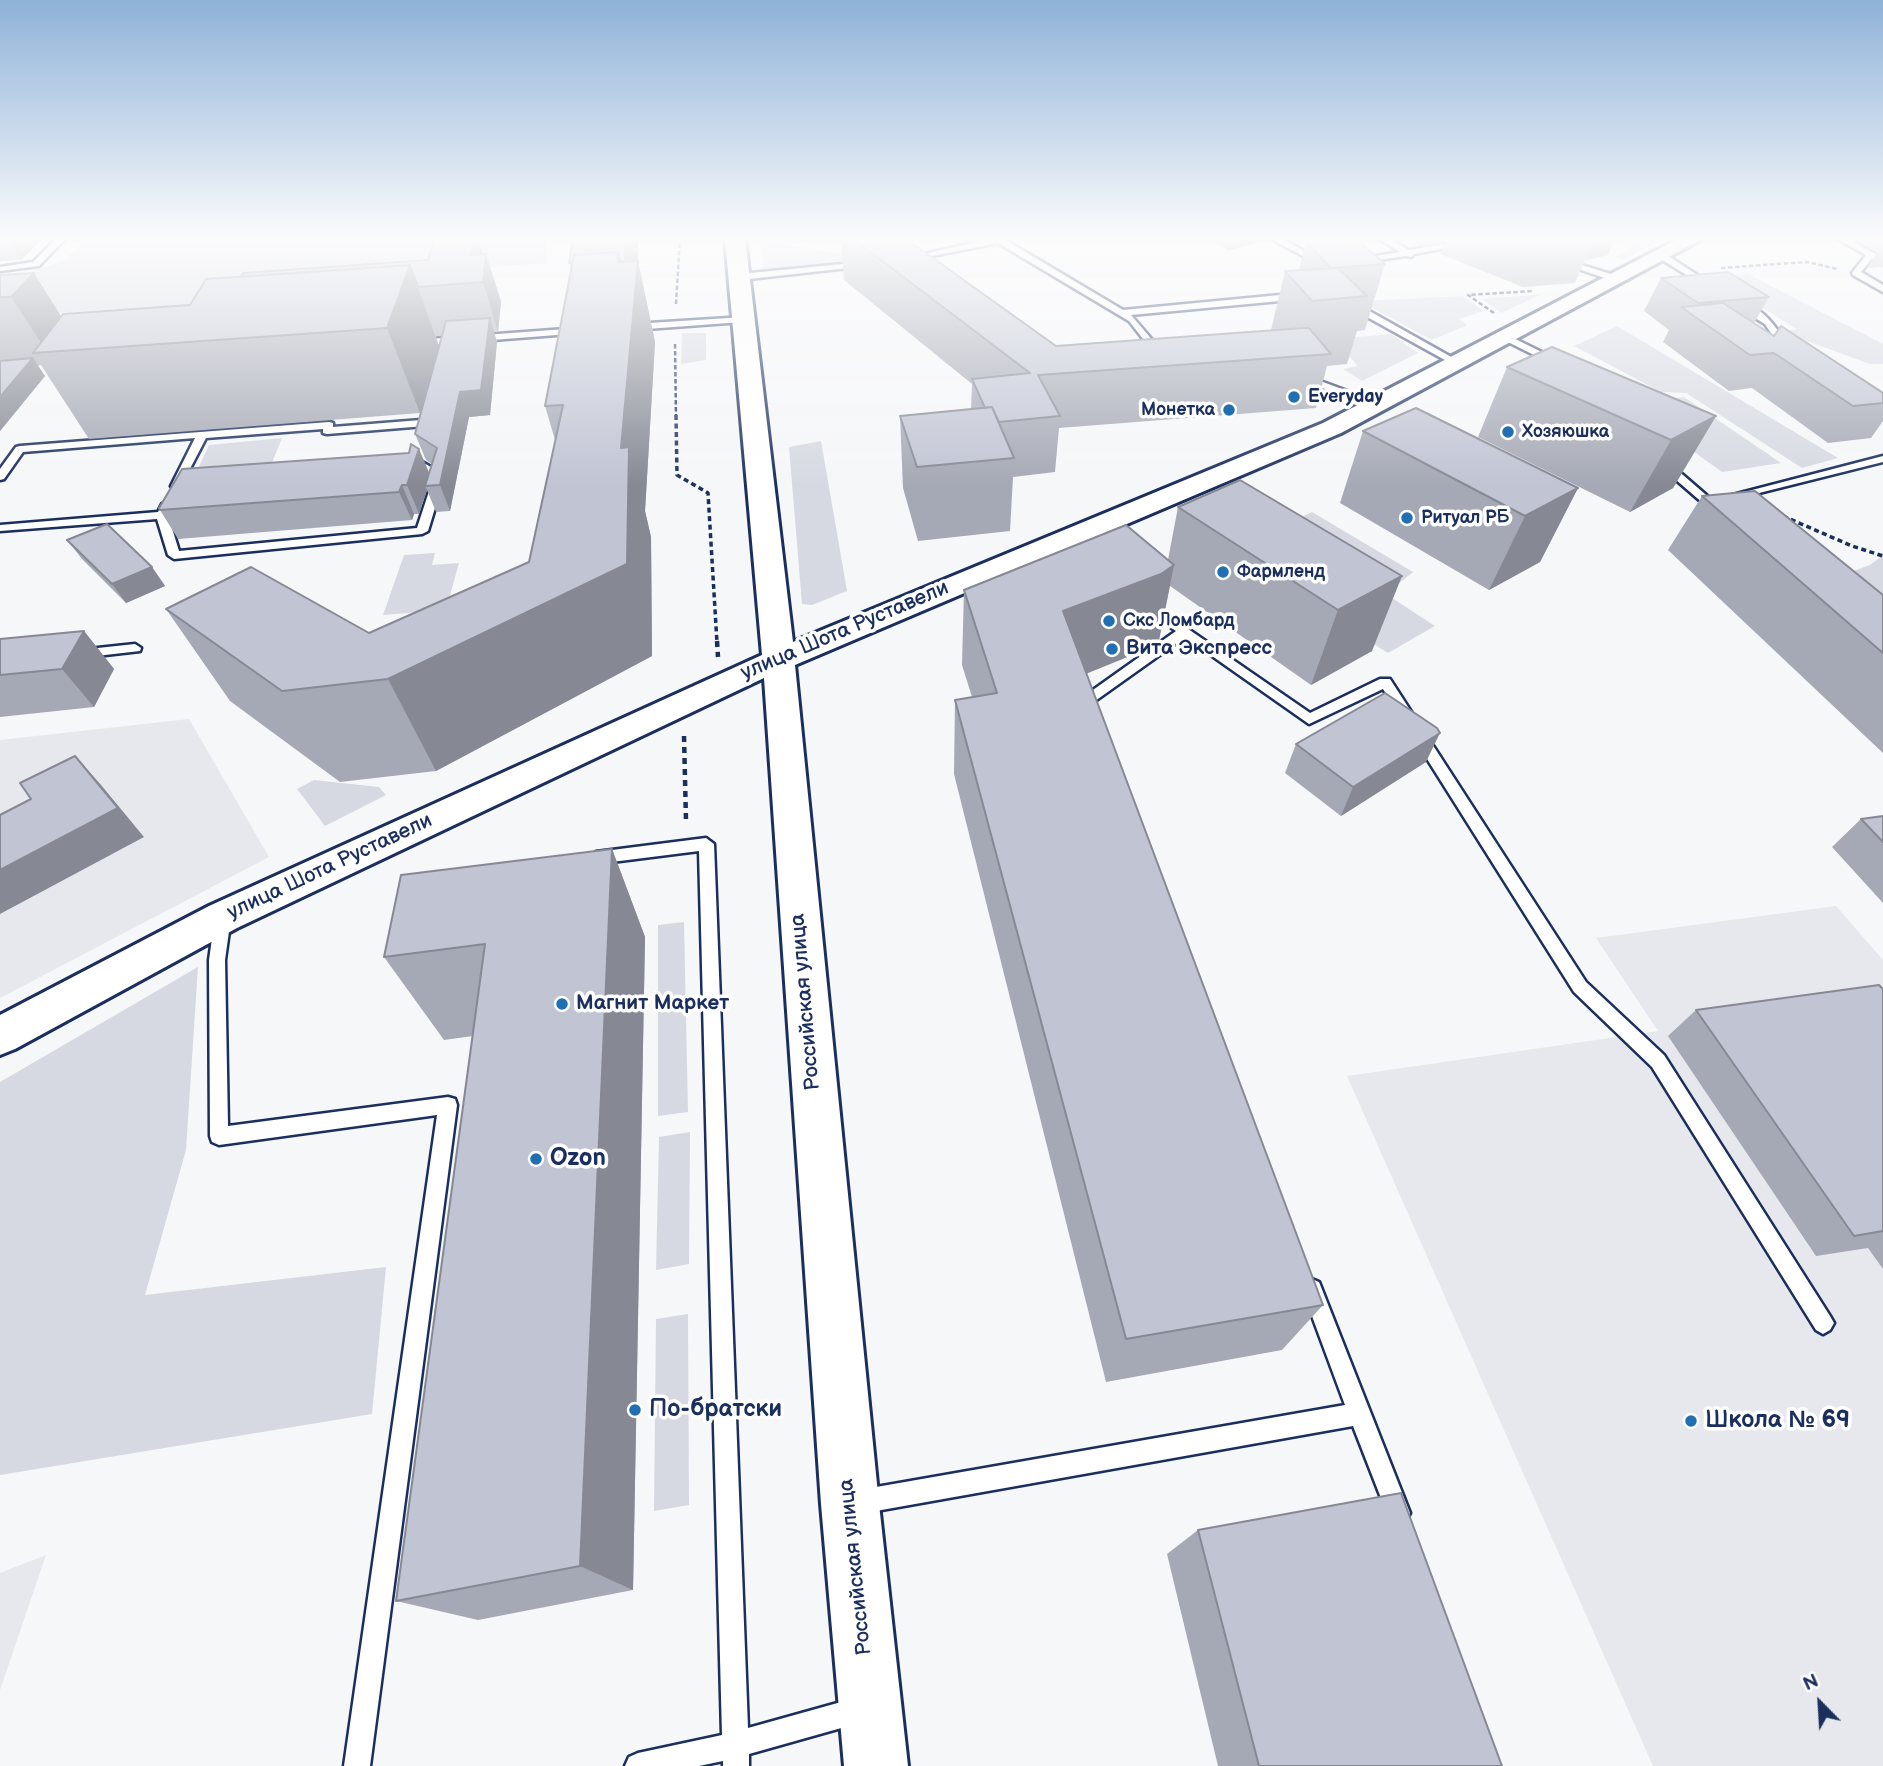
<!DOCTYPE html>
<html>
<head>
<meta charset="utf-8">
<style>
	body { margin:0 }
	#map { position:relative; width:1883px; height:1766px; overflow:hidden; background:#f6f7f9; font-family:"Balsamiq Sans",sans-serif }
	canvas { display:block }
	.north { position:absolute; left:1785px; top:1668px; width:70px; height:70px; -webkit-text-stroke:5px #fff; paint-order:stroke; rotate:336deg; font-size:19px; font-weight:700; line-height:28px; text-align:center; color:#1b2f5e }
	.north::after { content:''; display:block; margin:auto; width:24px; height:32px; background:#1b2f5e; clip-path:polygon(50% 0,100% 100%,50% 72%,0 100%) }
</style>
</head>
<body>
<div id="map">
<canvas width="1883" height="1766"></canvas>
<div class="north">N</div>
</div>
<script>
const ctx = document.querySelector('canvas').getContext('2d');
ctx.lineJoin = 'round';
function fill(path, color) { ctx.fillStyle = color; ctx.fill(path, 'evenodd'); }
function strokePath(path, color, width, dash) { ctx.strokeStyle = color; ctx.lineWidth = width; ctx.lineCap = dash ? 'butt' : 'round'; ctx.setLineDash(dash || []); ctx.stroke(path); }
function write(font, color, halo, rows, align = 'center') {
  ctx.font = font + ' "Balsamiq Sans",sans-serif'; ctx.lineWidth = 7; ctx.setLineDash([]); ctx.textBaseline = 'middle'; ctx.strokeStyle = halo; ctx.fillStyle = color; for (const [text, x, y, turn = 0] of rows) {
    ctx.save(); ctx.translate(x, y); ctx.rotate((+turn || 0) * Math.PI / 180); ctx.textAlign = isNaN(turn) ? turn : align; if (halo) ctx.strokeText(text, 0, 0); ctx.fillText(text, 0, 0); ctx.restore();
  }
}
fill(new Path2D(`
	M 189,719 L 269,857 L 0,998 L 0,740 Z
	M 1836,906 L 1883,960 L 1883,1766 L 1653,1766 L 1347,1076 L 1658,1031 L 1596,938 Z
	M 46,1555 L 0,1690 L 0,1573 Z`), '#e6e8ee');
fill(new Path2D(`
	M 88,238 L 545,238 L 548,263 L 464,269 L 262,310 L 116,309 L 0,317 L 15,277 L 65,260 Z
	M 1619,238 L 1665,238 L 1624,260 L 1615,257 L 1628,251 Z
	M 761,241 L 865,258 L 763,271 Z
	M 1748,274 L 1883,344 L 1883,364 L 1870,364 L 1782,332 L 1796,329 L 1714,277 Z
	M 1542,294 L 1501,313 L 1482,299 Z
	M 1463,296 L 1484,311 L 1459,319 L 1467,325 L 1432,340 L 1359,301 Z
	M 1617,326 L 1838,458 L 1802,468 L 1686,393 L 1661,392 L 1574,346 Z
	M 682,333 L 706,333 L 706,360 L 681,364 Z
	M 1391,334 L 1418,353 L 1362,381 L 1343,369 L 1358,366 L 1334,339 Z
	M 1684,397 L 1781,463 L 1722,472 L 1629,405 Z
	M 282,438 L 271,465 L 196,473 L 209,445 Z
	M 821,441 L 847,591 L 812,605 L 802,604 L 789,447 Z
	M 1312,512 L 1413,572 L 1386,594 L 1435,626 L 1388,653 L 1226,552 Z
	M 435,553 L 432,565 L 459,563 L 446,610 L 383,615 L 404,555 Z
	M 1883,555 L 1883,628 L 1829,580 L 1870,565 Z
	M 314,780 L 379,787 L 386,795 L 325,826 L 297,789 Z
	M 684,922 L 688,1112 L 658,1116 L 658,925 Z
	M 198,967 L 186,1150 L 145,1295 L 386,1267 L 372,1414 L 0,1475 L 0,1082 Z
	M 690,1132 L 689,1264 L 656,1270 L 659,1137 Z
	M 688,1314 L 689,1505 L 654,1511 L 656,1319 Z`), '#d6d9e2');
const lane = new Path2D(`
	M 57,238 L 66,238 L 39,266 L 0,271 L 0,267 L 33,262 Z
	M 995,238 L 1002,238 L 1123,310 L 1301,293 L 1305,296 L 1301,299 L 1131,315 L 1166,356 L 1161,359 L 1158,358 L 1129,321 L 998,243 L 906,261 L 902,259 Z
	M 1269,238 L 1280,238 L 1325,262 L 1318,264 Z
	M 1378,238 L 1388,238 L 1409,250 L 1479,238 L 1499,238 L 1414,254 L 1411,257 L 1406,256 L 1357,263 L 1357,259 L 1400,252 Z
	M 1836,238 L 1847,238 L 1883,258 L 1883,263 L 1872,259 L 1861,272 L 1883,285 L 1883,292 L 1853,275 L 1852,273 L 1866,255 Z
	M 1662,254 L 1665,254 L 1713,285 L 1706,287 L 1659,258 Z
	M 1563,259 L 1620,277 L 1621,279 L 1614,281 L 1560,263 Z
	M 863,262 L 867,264 L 866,266 L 740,280 L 736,277 L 740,274 Z
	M 1349,303 L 1355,303 L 1462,363 L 1454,365 L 1349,307 Z
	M 1737,303 C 1763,303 1780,333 1792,352 L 1790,354 L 1784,354 L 1765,324 L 1737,307 Z
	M 745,317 L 746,319 L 742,322 L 633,330 L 629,327 L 633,324 Z
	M 579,328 L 582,329 L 582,333 L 416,346 L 411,343 L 416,340 Z
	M 1507,335 L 1560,361 L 1562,363 L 1554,365 L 1504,340 L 1504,336 Z
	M 1304,375 L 1380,403 L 1381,405 L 1372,407 L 1301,380 L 1299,378 Z
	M 424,408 L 433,410 L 430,423 L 425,426 L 327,434 L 323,433 L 323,429 L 206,438 L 181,486 L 176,489 L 171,486 L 195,438 L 23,452 L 4,479 L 0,480 L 0,469 L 16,447 L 20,446 L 329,422 L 333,423 L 333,427 L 421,420 Z
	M 1883,456 L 1883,462 L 1735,499 L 1729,496 Z
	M 415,458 L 445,475 L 428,531 L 422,534 L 174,559 L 168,555 L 157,519 L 0,531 L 0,525 L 158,512 L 162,504 L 166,503 L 172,506 L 168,515 L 179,551 L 417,528 L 434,476 L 413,464 L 403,462 Z
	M 1660,462 L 1668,462 L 1720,507 L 1720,511 L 1712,511 L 1660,466 Z
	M 1149,602 L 1310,713 L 1380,679 L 1390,679 L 1586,982 L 1664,1055 L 1830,1316 L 1834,1323 L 1830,1330 L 1823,1334 L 1816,1330 L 1652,1067 L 1574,992 L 1383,689 L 1309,724 L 1185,637 L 1088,706 L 1087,711 L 1077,711 L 1074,705 L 1076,702 L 1176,631 L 1145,609 L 1143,606 Z
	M 135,644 L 141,648 L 140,651 L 79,658 L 73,654 L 79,650 Z
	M 706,838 L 714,844 L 748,1728 L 859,1697 L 868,1701 L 872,1710 L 868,1719 L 859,1723 L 749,1754 L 749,1766 L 723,1766 L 723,1761 L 699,1766 L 625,1766 L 629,1757 L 638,1753 L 722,1735 L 699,851 L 596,864 L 588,858 L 596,852 Z
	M 223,911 L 229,912 L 231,917 L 225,960 L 228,1126 L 448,1097 L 455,1099 L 457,1105 L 370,1766 L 344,1766 L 437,1115 L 219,1145 L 212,1142 L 210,1136 L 209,960 L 215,917 L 217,912 Z
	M 1312,1279 L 1319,1282 L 1410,1513 L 1406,1521 L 1398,1525 L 1390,1521 L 1353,1426 L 859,1514 L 851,1510 L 847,1502 L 851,1494 L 859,1490 L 1345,1405 L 1302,1289 L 1305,1282 Z`);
const secondary = new Path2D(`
	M 725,238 L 745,238 L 793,642 L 1323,423 L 1680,238 L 1704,238 L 1341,433 L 795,665 L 879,1504 L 908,1766 L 844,1766 L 821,1504 L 764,678 L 237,928 L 15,1049 L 0,1055 L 0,1015 L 209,906 L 762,655 Z`);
strokePath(lane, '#1b2f5e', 5);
strokePath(secondary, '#1b2f5e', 6);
strokePath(new Path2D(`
	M 1721,268 L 1807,262 L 1838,269
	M 676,304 L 680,238
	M 1494,313 L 1468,295 L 1533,291
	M 675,344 L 676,417`), '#1b2f5e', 2.5, [4.5, 2.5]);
strokePath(new Path2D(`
	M 676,415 L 677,475 L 708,493 L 717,643
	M 1783,516 L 1852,546 L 1883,556`), '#1b2f5e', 3.5, [5, 3.5]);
strokePath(new Path2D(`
	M 717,641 L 718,657
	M 684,736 L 686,821`), '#1b2f5e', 4.5, [6, 5]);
fill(lane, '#fff');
fill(secondary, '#fff');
fill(new Path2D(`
	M 0,238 L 43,238 L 21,260 L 0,261 Z
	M 478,238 L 483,254 L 486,254 L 501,302 L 498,332 L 494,332 L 497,342 L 490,415 L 469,417 L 450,511 L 436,512 L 427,490 L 419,514 L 414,514 L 412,520 L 178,539 L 160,510 L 429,473 L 432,464 L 426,460 L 415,434 L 430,378 L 420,413 L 89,439 L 41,365 L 38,366 L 45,376 L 0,431 L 0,275 L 61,317 L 190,305 L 241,277 L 428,260 ZM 436,336 L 442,336 L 439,346 Z
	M 841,238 L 905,238 L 1056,346 L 1271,330 L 1285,271 L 1299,270 L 1306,242 L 1385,264 L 1365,330 L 1357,331 L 1347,364 L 1327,366 L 1316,408 L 1059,428 L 1055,472 L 1013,477 L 1010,531 L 918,541 L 903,488 L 900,416 L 971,409 L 972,384 L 844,280 Z
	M 1207,238 L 1268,238 L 1268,240 L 1228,250 Z
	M 1401,238 L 1615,238 L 1608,255 L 1585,260 L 1575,283 L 1523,287 L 1440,254 L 1444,243 L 1423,247 Z
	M 1853,238 L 1883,238 L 1883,267 L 1867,268 L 1877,253 Z
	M 638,261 L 655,342 L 645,511 L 651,537 L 652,656 L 436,771 L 340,782 L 230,701 L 166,609 L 369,633 L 529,562 L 555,440 L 545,406 L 571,270 L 569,263 Z
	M 1661,278 L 1769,297 L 1754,323 L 1774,336 L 1883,393 L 1883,421 L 1871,438 L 1828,443 L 1752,388 L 1729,391 L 1663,342 L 1669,330 L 1644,311 Z
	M 1507,367 L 1716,416 L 1673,488 L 1630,512 L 1478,437 Z
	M 1363,431 L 1578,488 L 1540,562 L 1489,590 L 1340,503 Z
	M 1240,480 L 1372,651 L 1311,685 L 1170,586 L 1159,640 L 1147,649 L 1086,674 L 1323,1305 L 1282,1350 L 1106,1382 L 954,774 L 955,700 L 972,697 L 962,665 L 964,590 L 1168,560 L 1178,507 Z
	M 1702,496 L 1883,595 L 1883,753 L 1668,550 Z
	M 67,540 L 152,567 L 165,586 L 126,603 L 82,559 Z
	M 84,631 L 114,669 L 94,707 L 0,717 L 0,639 Z
	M 1296,744 L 1426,762 L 1341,816 L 1285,773 Z
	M 1883,816 L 1883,903 L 1832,847 L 1861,819 Z
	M 612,849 L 645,937 L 633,1590 L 478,1620 L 396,1601 L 473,1036 L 444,1040 L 384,957 Z
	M 1883,989 L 1883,1269 L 1868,1248 L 1816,1256 L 1668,1036 L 1696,1010 Z
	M 1198,1530 L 1502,1766 L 1218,1766 L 1167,1554 Z`), '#a5a9b5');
fill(new Path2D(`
	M 8,238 L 43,238 L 21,260 Z
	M 475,238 L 478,238 L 485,262 L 486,254 L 501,302 L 498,332 L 483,282 L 471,255 Z
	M 626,238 L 638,238 L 638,270 L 638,261 L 655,342 L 645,511 L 651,537 L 652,656 L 436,771 L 388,679 L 627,564 L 621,448 L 618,262 L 618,252 L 625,268 Z
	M 1231,238 L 1268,238 L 1268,240 L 1228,250 Z
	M 1426,238 L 1445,238 L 1444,243 L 1423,247 Z
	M 1595,238 L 1615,238 L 1608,255 L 1585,260 Z
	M 410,265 L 439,347 L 420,413 L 387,328 Z
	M 34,273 L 76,340 L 47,352 L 11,297 Z
	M 490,318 L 497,342 L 490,415 L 469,417 L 450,511 L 440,485 L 460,392 Z
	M 33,358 L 45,376 L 0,431 L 0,397 Z
	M 1716,416 L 1673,488 L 1630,512 L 1671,440 Z
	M 419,449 L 431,477 L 425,486 L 427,490 L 419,514 L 407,485 Z
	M 402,485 L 414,514 L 412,520 L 399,492 Z
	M 1578,488 L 1540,562 L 1489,590 L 1525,516 Z
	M 1174,565 L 1159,640 L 1147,649 L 1055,686 L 1063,611 Z
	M 152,567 L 165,586 L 126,603 L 112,584 Z
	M 1402,576 L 1372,651 L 1311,685 L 1338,610 Z
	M 84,631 L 114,669 L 94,707 L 62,669 Z
	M 1440,733 L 1426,762 L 1341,816 L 1353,787 Z
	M 75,756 L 101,785 L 144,837 L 0,914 L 0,870 Z
	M 612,849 L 645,937 L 633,1590 L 580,1566 Z`), '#868994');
const building = new Path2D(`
	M 435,238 L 475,238 L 471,255 L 486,254 L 483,282 L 418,287 L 410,265 L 241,277 L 243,273 L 428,260 Z
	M 573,238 L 626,238 L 625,261 L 621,262 L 618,252 L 574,255 L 572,263 L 569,263 Z
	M 852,238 L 905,238 L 1056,346 L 1304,328 L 1309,328 L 1331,354 L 1038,375 L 1060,416 L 999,422 L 992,407 L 985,408 L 972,379 L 1030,373 Z
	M 1356,239 L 1385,264 L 1331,268 L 1306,242 Z
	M 618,252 L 618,262 L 638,261 L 621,448 L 629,447 L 627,564 L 388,679 L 282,691 L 166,609 L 251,567 L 369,633 L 529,562 L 563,405 L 545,406 L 574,255 Z
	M 410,265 L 387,328 L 33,353 L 63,314 L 190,305 L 206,279 Z
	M 1338,268 L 1367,296 L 1312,301 L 1285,271 Z
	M 1728,272 L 1769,297 L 1698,303 L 1661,278 Z
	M 34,273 L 11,297 L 0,297 L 0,275 Z
	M 1723,303 L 1774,336 L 1781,326 L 1883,393 L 1883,403 L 1853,406 L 1774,353 L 1750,355 L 1681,307 Z
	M 490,318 L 481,390 L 460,392 L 440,485 L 425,486 L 437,448 L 415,434 L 446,321 Z
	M 1552,347 L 1716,416 L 1671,440 L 1507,367 Z
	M 33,358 L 0,397 L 0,361 Z
	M 992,407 L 1014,458 L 917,467 L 900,416 Z
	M 1416,408 L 1578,488 L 1525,516 L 1363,431 Z
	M 411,444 L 419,449 L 407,485 L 402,485 L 399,492 L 160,510 L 159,508 L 182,469 L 409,453 Z
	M 1240,480 L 1402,576 L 1338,610 L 1178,507 Z
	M 1755,491 L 1883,595 L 1883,653 L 1702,496 Z
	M 107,524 L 152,567 L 112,584 L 67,540 Z
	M 1126,525 L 1174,565 L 1161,574 L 1063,611 L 1323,1305 L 1126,1339 L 955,700 L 997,693 L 964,590 Z
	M 84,631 L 62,669 L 0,675 L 0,639 Z
	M 1385,693 L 1437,728 L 1440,733 L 1353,787 L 1296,744 Z
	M 75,756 L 118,808 L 0,870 L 0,815 L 31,799 L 20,783 Z
	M 1883,816 L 1883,842 L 1861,819 Z
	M 612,849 L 580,1566 L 396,1601 L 485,944 L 384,957 L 401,875 Z
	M 1879,985 L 1883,989 L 1883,1231 L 1854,1236 L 1696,1010 Z
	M 1401,1493 L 1502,1766 L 1259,1766 L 1198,1530 Z`);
fill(building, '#c0c4d3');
strokePath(building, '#868994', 2);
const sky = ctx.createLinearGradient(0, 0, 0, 486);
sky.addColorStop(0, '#8fb2d8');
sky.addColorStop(0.49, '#fbfbfc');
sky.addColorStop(1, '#fbfbfc00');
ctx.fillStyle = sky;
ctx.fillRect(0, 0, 1883, 486);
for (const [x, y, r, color] of [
	[1294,397,7,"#1f6fb2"],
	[1229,410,7,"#1f6fb2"],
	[1508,432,7,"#1f6fb2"],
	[1407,518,7,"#1f6fb2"],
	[1223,572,7,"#1f6fb2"],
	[1109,621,7,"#1f6fb2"],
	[1112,649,7,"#1f6fb2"],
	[562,1004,7,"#1f6fb2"],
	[536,1159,7,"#1f6fb2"],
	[635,1410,7,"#1f6fb2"],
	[1691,1421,7,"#1f6fb2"]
]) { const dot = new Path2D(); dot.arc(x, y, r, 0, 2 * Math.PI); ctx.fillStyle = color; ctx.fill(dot); strokePath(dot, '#fff', 2.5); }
write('bold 18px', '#1b2f5e', '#fff', [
	["Everyday",1308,397],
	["Монетка",1215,410,"right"],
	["Хозяюшка",1522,432],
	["Ритуал РБ",1421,518],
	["Фармленд",1237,572],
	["Скс Ломбард",1123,621]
], 'left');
write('21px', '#1b2f5e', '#fff', [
	["улица Шота Руставели",845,631,-23],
	["улица Шота Руставели",330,867,-25],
	["Российская улица",806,1002,-95],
	["Российская улица",856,1567,-96]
]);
write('bold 21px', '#1b2f5e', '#fff', [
	["Вита Экспресс",1126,649],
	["Магнит Маркет",576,1004]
], 'left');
write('bold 24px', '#1b2f5e', '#fff', [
	["Ozon",550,1159],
	["По-братски",649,1410],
	["Школа № 69",1705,1421]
], 'left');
</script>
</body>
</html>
